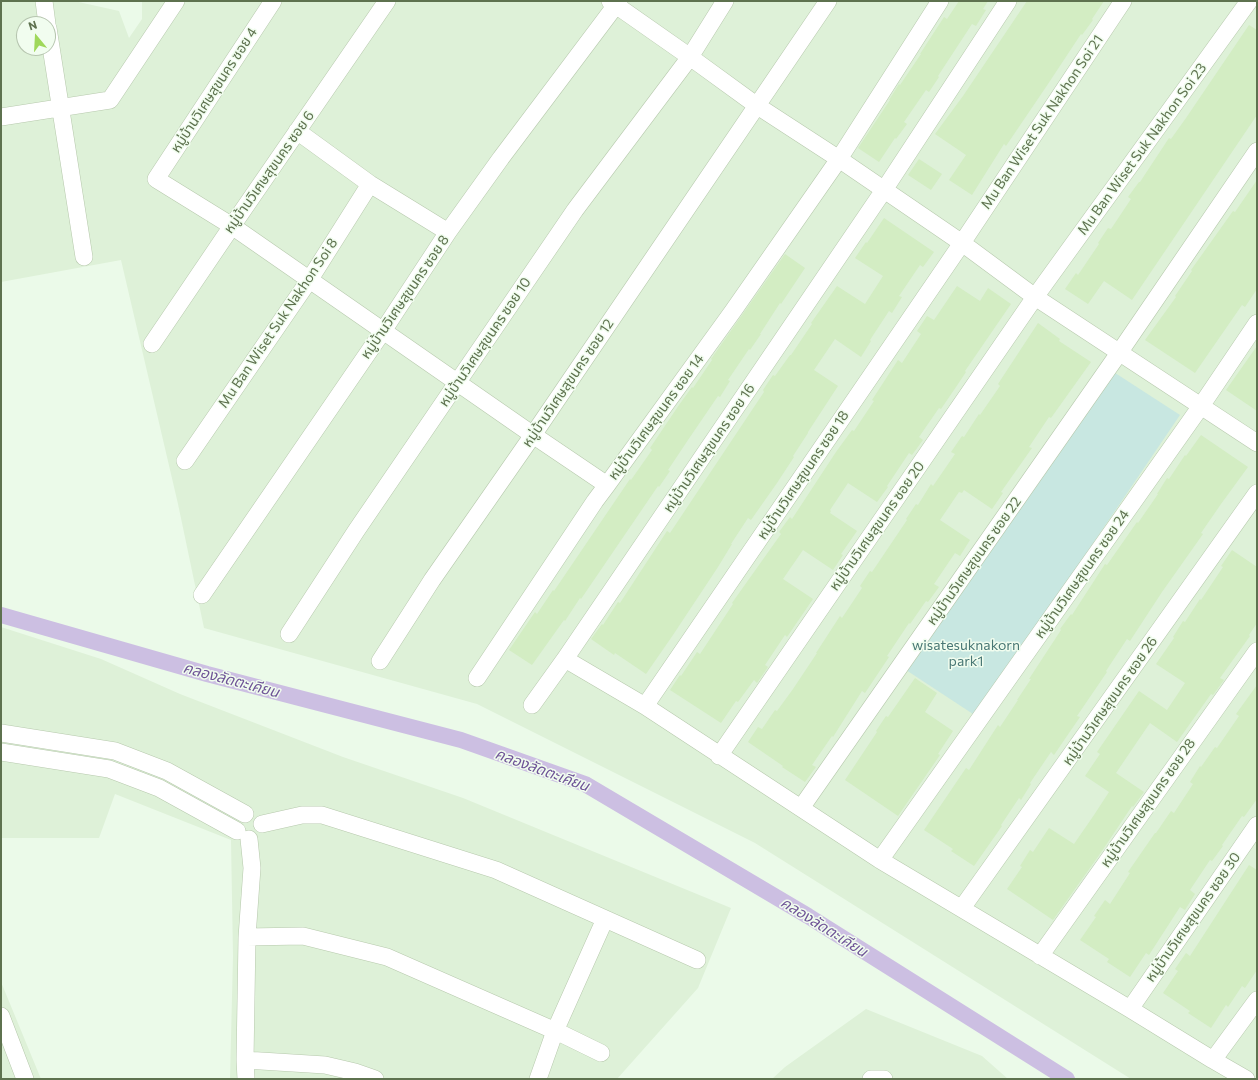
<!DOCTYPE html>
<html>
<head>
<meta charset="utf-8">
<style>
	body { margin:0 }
	#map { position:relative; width:1258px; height:1080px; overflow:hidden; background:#ebfae9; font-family:Commissioner,sans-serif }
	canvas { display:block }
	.frame { position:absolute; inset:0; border:2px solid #5e724f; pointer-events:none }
	.north { position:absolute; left:16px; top:16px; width:40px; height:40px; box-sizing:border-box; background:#f1fdef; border:1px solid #b6c5af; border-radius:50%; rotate:342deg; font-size:11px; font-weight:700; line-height:16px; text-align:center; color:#5e724f }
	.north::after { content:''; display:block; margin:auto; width:14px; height:18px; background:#9fd85a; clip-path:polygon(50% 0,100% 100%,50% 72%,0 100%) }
</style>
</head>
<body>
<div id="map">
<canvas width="1258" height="1080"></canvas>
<div class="frame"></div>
<div class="north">N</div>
</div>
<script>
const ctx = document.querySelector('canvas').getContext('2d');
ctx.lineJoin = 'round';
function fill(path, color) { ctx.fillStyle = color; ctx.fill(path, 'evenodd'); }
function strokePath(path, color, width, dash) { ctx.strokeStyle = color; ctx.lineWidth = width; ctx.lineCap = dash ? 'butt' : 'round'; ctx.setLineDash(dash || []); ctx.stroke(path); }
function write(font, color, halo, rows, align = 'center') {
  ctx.font = font + ' Commissioner,"Noto Sans Thai",sans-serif'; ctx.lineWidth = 3; ctx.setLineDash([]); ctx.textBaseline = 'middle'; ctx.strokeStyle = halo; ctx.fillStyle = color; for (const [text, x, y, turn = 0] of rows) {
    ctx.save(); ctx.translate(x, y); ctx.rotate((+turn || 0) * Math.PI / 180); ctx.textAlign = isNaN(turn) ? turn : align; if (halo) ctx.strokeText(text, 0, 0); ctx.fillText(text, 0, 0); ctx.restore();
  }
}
fill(new Path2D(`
	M 1,1 L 74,1 L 119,11 L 129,38 L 142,19 L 142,1 L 1257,1 L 1257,1079 L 1131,1079 L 755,843 L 477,704 L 204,628 L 178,504 L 121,260 L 1,282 ZM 24,24 L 48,24 L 48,48 L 24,48 Z
	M 1,627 L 101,659 L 180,694 L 343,757 L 463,798 L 731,908 L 698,988 L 617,1079 L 230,1079 L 233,956 L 231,840 L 115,794 L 99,838 L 1,838 Z
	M 1,982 L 41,1079 L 1,1079 Z
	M 866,1009 L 982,1056 L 1008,1079 L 772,1079 L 785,1067 Z`), '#def1d8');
fill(new Path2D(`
	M 1109,369 L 1180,415 L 976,716 L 903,668 Z`), '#c8e7e1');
strokePath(new Path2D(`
	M 1,615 L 207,674 L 461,740 L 585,784 L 808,916 L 1067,1079`), '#ccbfe2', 16);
fill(new Path2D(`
	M 959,1 L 988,1 L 983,9 L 986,10 L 976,26 L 972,24 L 938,76 L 939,77 L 929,92 L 926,90 L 904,122 L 907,124 L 896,139 L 895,138 L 879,162 L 858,148 L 890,100 L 889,100 L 899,84 L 900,85 L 921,54 L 920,54 L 944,17 L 947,19 Z
	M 1027,1 L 1104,1 L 1092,19 L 1093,20 L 1082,35 L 1081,34 L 1048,84 L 1006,146 L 1004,144 L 972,195 L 949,180 L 966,155 L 935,134 L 963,96 Z
	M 1249,25 L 1257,30 L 1257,115 L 1132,300 L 1104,281 L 1088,304 L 1065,289 L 1076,273 L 1078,275 L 1099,244 L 1098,243 L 1108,228 L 1111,229 L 1131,199 L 1128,197 L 1139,182 L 1140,182 L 1169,138 L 1171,139 L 1186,118 Z
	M 919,159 L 942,174 L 931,190 L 908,175 Z
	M 1257,180 L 1257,289 L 1245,307 L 1242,305 L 1195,373 L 1145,340 L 1176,297 L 1175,296 L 1192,271 L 1191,270 L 1233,211 L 1235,212 Z
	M 884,218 L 934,252 L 923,267 L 920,265 L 899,296 L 902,297 L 892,313 L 889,311 L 870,340 L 871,341 L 861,357 L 835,339 L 814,370 L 838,386 L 808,432 L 808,433 L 793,456 L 794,457 L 777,483 L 751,520 L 748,518 L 731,544 L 732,544 L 718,567 L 673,635 L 646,674 L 615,653 L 614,655 L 591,639 L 602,624 L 603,625 L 618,602 L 620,603 L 667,531 L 670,533 L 764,392 L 763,390 L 773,375 L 775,376 L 790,355 L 791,355 L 812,324 L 811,323 L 837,286 L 865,304 L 883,276 L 855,258 L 866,242 L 867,243 Z
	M 785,254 L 805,268 L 781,304 L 780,303 L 760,334 L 761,334 L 750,350 L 749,349 L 728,380 L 730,381 L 720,397 L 718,396 L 688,440 L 668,470 L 670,471 L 659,487 L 658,486 L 581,599 L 580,598 L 565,621 L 564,620 L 532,665 L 509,650 L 535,612 L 537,614 L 553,590 L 554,591 L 630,479 L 631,480 L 652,450 L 650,448 L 679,405 L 692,387 L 693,388 L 712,360 L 711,359 Z
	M 957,286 L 980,301 L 988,288 L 1011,304 L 965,371 L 966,372 L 956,387 L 941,409 L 939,408 L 919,437 L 923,440 L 912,455 L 909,453 L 887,486 L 888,487 L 877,502 L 848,483 L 830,510 L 831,511 L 830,513 L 857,531 L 841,554 L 843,555 L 833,570 L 803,550 L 783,579 L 813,599 L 787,637 L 785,635 L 765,665 L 768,667 L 757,683 L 754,680 L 738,702 L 736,701 L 721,723 L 670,690 L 680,675 L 681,676 L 697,652 L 700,654 L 733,604 L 732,603 L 781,534 L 779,532 L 790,517 L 792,519 L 836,452 L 852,430 L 854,431 L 874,401 L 872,400 L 898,360 L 902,363 L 921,334 L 917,331 L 927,316 L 934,320 Z
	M 1038,323 L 1060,339 L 1059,341 L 1091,362 L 1051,418 L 1049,417 L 1029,447 L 1032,448 L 1001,492 L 1003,493 L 992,509 L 964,490 L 962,493 L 959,492 L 940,520 L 970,540 L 960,556 L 955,553 L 934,584 L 939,587 L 928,602 L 926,601 L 910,624 L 909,623 L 887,656 L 889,657 L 865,693 L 862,691 L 833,737 L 832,736 L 812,765 L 816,767 L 805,782 L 782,767 L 783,766 L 748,742 L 758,727 L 762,729 L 775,710 L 777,711 L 793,689 L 817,653 L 816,653 L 840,616 L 842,618 L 862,588 L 860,586 L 870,571 L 872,572 L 907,520 L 906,519 L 916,504 L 918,505 L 931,484 L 933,486 L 955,454 L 951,452 L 962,436 L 964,437 L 979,414 L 980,415 L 1000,386 L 998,384 Z
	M 1257,346 L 1257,411 L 1226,390 Z
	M 1201,435 L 1248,467 L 1221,504 L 1201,533 L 1203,534 L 1162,592 L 1130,641 L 1127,639 L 1106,671 L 1107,672 L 1077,716 L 1080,717 L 1069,733 L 1054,755 L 1051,752 L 1030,783 L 1031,784 L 1021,800 L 1019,798 L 1001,825 L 1002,826 L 974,866 L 951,851 L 953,849 L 924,830 L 966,768 L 969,770 L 998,725 L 1000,727 L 1018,700 L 1017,700 L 1031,679 L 1029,679 L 1061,630 L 1060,629 L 1071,614 L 1072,615 L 1105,564 L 1107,565 L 1137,522 L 1138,523 L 1158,494 L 1157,494 L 1167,478 L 1169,479 L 1185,455 L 1186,456 Z
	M 1232,550 L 1257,567 L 1257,623 L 1249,635 L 1250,636 L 1220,678 L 1224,680 L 1213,695 L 1211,694 L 1177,742 L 1150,723 L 1137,742 L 1116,773 L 1144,792 L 1133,807 L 1132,806 L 1102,851 L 1053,920 L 1007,889 L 1022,867 L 1020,866 L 1030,850 L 1033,852 L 1049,828 L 1074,844 L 1094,815 L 1109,792 L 1085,776 L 1100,754 L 1097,752 L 1139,691 L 1167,710 L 1185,683 L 1156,664 L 1174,638 L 1173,637 L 1183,621 L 1185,622 L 1200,599 L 1201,600 L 1223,567 L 1221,566 Z
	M 915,678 L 937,693 L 925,712 L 953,731 L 938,754 L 940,755 L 898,816 L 845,780 L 877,732 L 876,731 L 886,716 L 888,717 Z
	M 1257,685 L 1257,799 L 1244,817 L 1242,816 L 1222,845 L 1223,846 L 1212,861 L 1210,860 L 1190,890 L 1195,894 L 1185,910 L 1180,907 L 1149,955 L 1146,953 L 1130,977 L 1107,962 L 1109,959 L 1080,940 L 1096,917 L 1094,916 L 1105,900 L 1110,904 L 1130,873 L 1128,872 L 1155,833 L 1156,833 L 1171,811 L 1174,813 L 1193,784 L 1190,782 L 1200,766 L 1201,767 L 1215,747 L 1217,748 L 1239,716 L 1236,714 Z
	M 1249,865 L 1257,870 L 1257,970 L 1245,988 L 1242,986 L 1228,1007 L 1226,1005 L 1211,1028 L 1188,1013 L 1190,1011 L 1163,993 L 1178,971 L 1175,969 L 1186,953 L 1190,956 Z`), '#d3edc3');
const minor = new Path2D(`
	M 44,1 L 47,24
	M 273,1 L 156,179 L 232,226 L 533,435 L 607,485
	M 610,1 L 690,57 L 756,105 L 839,159 L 962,243 L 1035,297 L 1257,443
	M 48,28 L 84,257
	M 1,117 L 110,100 L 176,1
	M 297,131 L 370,184 L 448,232
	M 152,344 L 232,226 L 387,1
	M 185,461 L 310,279 L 370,184
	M 202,595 L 383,331 L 448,232 L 501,158 L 619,1
	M 289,634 L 356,531 L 575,210 L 690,57 L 725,1
	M 565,659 L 645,706 L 880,860 L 1130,1009 L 1213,1060 L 1246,1079
	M 380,661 L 432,580 L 533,435 L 828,1
	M 477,678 L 595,501 L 607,485 L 733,311 L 839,159 L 940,1
	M 532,705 L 565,659 L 884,190 L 1008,1
	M 645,706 L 962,243 L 1123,1
	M 1,733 L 115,751 L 167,771 L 245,814
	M 1,752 L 109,769 L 159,788 L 237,831
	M 719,756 L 1035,297 L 1249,1
	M 801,808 L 1119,353 L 1257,151
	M 262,824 L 302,815 L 322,815 L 341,821 L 496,870 L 697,960
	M 880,860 L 1201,406 L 1257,323
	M 962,908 L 1257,493
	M 247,937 L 303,936 L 387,957 L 560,1033 L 601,1053
	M 1040,956 L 1257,651
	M 1130,1009 L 1257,825
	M 1,1016 L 25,1079
	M 245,1060 L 325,1065 L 355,1072 L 375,1079
	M 1213,1060 L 1257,1000
	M 246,1079 L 245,1060 L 247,937 L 252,868 L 249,839
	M 538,1079 L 555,1031 L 605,919
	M 871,1079 L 884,1079`);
strokePath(minor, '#b7c9ad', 18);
strokePath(minor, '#fff', 17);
write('14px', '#5e724f', '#f1fdef', [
	["หมู่บ้านวิเศษสุขนคร ซอย 4",214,90,-57],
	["Mu Ban Wiset Suk Nakhon Soi 21",1042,122,-56],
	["Mu Ban Wiset Suk Nakhon Soi 23",1142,149,-54],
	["หมู่บ้านวิเศษสุขนคร ซอย 6",269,172,-55],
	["หมู่บ้านวิเศษสุขนคร ซอย 8",405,297,-56],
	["Mu Ban Wiset Suk Nakhon Soi 8",278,323,-56],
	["หมู่บ้านวิเศษสุขนคร ซอย 10",485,342,-56],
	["หมู่บ้านวิเศษสุขนคร ซอย 12",568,383,-56],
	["หมู่บ้านวิเศษสุขนคร ซอย 14",656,417,-54],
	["หมู่บ้านวิเศษสุขนคร ซอย 16",709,448,-56],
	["หมู่บ้านวิเศษสุขนคร ซอย 18",803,475,-56],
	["หมู่บ้านวิเศษสุขนคร ซอย 20",877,526,-55],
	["หมู่บ้านวิเศษสุขนคร ซอย 22",974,561,-55],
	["หมู่บ้านวิเศษสุขนคร ซอย 24",1082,574,-55],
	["หมู่บ้านวิเศษสุขนคร ซอย 26",1110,701,-55],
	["หมู่บ้านวิเศษสุขนคร ซอย 28",1148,803,-55],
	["หมู่บ้านวิเศษสุขนคร ซอย 30",1193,917,-55]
]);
write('14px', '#487774', '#f1fdef', [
	["wisatesuknakorn",966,645],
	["park1",966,661]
]);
write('italic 15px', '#6f5497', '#f1fdef', [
	["คลองลัดตะเคียน",231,680,15],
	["คลองลัดตะเคียน",542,770,20],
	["คลองลัดตะเคียน",824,927,32]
]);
</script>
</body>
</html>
